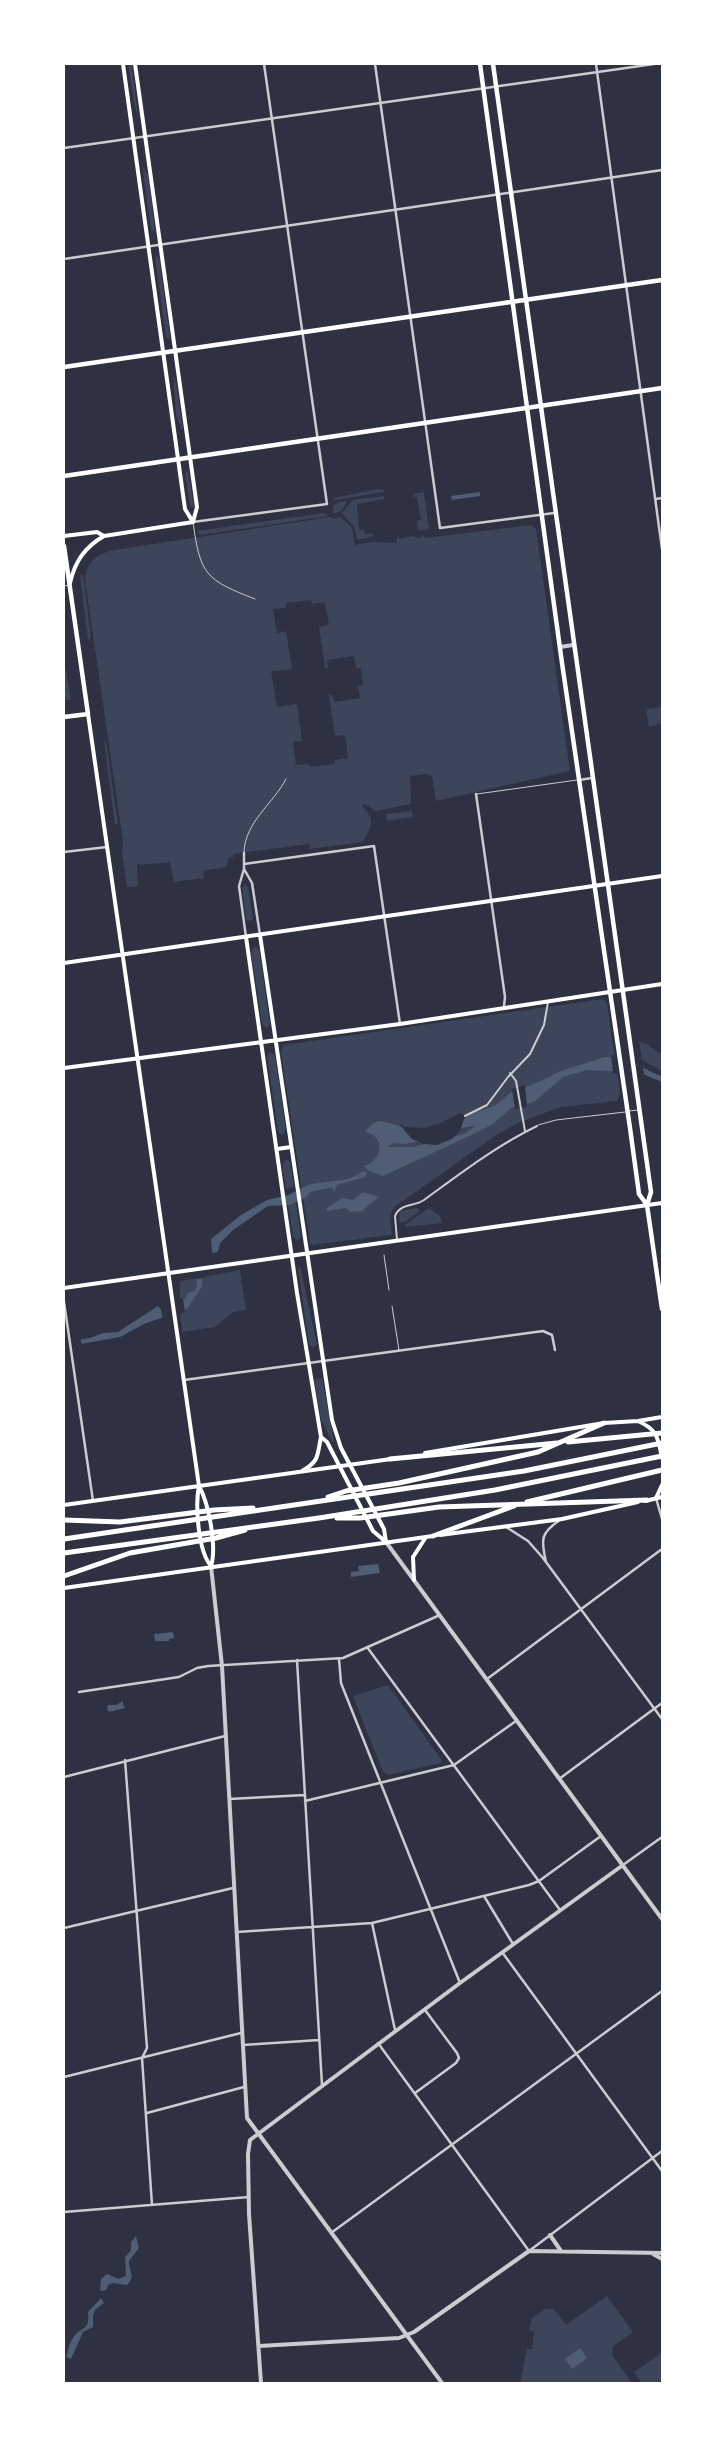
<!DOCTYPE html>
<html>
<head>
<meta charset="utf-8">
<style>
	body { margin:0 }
	#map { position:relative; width:726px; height:2447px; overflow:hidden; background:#2d3142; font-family:Montserrat,sans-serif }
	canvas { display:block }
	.frame { position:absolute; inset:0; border:65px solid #fff; pointer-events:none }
</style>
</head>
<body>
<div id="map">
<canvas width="726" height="2447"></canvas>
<div class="frame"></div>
</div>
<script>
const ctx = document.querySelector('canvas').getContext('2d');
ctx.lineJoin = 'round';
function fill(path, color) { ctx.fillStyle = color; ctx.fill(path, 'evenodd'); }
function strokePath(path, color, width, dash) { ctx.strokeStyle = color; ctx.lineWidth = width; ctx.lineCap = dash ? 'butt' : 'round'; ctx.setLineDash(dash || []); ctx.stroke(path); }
fill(new Path2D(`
	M 128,64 L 132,64 L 138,118 L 134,103 Z
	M 142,165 L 148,175 L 155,230 L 154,232 L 151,230 Z
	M 157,256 L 159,257 L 170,337 L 168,339 L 166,337 L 155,258 Z
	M 173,374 L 177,387 L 183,429 L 181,429 L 176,415 Z
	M 188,470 L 194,506 L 192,508 L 190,507 L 185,473 Z
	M 378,489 L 384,490 L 384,492 L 334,500 L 334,498 Z
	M 424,492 L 429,529 L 418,531 L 417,521 L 421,520 L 417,497 L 414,497 L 413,494 Z
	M 384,496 L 385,499 L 357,504 L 359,527 L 360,530 L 364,529 L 365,534 L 373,533 L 374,536 L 357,540 L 354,527 L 342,513 L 352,500 Z
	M 348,501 L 341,511 L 333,514 L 333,506 L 339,502 Z
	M 324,513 L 329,516 L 200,535 L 196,531 Z
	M 330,517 L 331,519 L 340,517 L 352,527 L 355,547 L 357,544 L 373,542 L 396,543 L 398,534 L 399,539 L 412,536 L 419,538 L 424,535 L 425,538 L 531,525 L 536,529 L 570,771 L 436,801 L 432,776 L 427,774 L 410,776 L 411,804 L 376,811 L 364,804 L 362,806 C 377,821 371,826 363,842 L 310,849 L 309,844 L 233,854 L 233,858 L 229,857 L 226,867 L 203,871 L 204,878 L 174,882 L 170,862 L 141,865 L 137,863 L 138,886 L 127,887 L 122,852 L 123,841 L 85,580 C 86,562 97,554 114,550 ZM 311,600 L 312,604 L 325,602 L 329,625 L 319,627 L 325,668 L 328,668 L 327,660 L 354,656 L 356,668 L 361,668 L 363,685 L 358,686 L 360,698 L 334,702 L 332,695 L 329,695 L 335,736 L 345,735 L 348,758 L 335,760 L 335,764 L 310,767 L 309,764 L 296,765 L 293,742 L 302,741 L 297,704 L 277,707 L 271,671 L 292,669 L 286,631 L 277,633 L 273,609 L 286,608 L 286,603 Z
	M 80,575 L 83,575 L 91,637 L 88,641 Z
	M 66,670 L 71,700 L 64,700 L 64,671 Z
	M 662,707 L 662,723 L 649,727 L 646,709 Z
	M 104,741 L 106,742 L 118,824 L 115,825 Z
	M 412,811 L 413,817 L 387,821 L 386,814 Z
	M 245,884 L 248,887 L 253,919 L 250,921 L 246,920 L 242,888 Z
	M 255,946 L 259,950 L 270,1023 L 267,1029 L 262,1024 L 251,951 Z
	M 603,999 L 607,1003 L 620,1093 L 617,1101 L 561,1107 L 520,1122 L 498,1134 L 394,1207 L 390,1216 L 392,1235 L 312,1245 L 310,1243 L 281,1053 L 283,1045 Z
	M 639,1042 C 649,1042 653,1051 662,1054 L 662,1071 L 642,1060 Z
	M 270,1052 L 275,1055 L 286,1131 L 282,1135 L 278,1132 L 267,1056 Z
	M 286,1159 L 290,1161 L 294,1187 L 286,1189 L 282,1165 Z
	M 296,1203 L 301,1236 L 298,1241 L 293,1237 L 288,1205 Z
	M 417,1208 L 420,1211 L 405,1222 L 399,1222 L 400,1211 Z
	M 429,1208 L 440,1216 L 442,1223 L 406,1227 L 405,1225 Z
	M 300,1266 L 317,1344 L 313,1348 L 309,1345 L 298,1268 Z
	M 240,1270 L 246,1310 L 233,1312 L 215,1327 L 182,1332 L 180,1313 L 180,1281 Z
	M 322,1378 L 334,1442 L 332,1442 L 321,1419 L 314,1380 Z
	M 388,1685 L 441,1759 L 441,1763 L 388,1775 L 383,1772 L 353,1696 Z
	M 607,2296 L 633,2332 L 613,2346 L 612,2355 L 632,2383 L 520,2383 L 527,2349 L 532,2349 L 534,2331 L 529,2330 L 532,2318 L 545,2309 L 554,2309 L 566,2325 Z
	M 662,2353 L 662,2379 L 657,2383 L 642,2383 L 634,2372 Z`), '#3c4559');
fill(new Path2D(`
	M 480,492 L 480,496 L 452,500 L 451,496 Z
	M 605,1057 C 634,1057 640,1069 662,1076 L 662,1082 L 643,1074 L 628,1072 L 587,1070 L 563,1077 L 534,1102 L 511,1108 L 493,1124 L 478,1132 L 383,1176 L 367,1170 L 364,1166 C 383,1160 386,1136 365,1132 L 373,1123 L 381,1121 L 416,1130 L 457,1124 L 473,1113 L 496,1105 L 514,1090 L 532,1085 L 561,1071 ZM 475,1126 L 464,1134 L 413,1147 L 387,1147 L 394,1143 L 404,1144 L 427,1140 L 461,1128 Z
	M 364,1171 L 367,1173 L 365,1177 L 337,1185 L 334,1192 L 332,1187 L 310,1192 L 307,1197 L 290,1205 L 268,1206 L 233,1230 L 220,1243 L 219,1249 L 202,1279 L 202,1286 L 187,1309 L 144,1324 L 120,1337 L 64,1347 L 64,1342 L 90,1338 L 103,1333 L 118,1332 L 158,1306 L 161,1310 L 185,1299 L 188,1293 L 195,1291 L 197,1286 L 196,1280 L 212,1253 L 211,1239 L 241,1215 L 267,1200 L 288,1195 L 310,1184 L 349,1179 Z
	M 363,1192 L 379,1197 L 362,1211 L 351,1212 L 345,1208 L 327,1211 L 326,1209 L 342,1198 L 353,1200 Z
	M 378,1564 L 380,1573 L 351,1577 L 351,1572 L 359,1571 L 358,1566 Z
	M 173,1632 L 174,1638 L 169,1639 L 169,1641 L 155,1641 L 154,1634 Z
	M 123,1701 L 123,1705 L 125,1708 L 109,1712 L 107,1709 L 108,1705 L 116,1705 Z
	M 136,2236 L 139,2248 L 129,2261 C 129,2272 136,2276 127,2285 L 113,2283 L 108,2285 L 106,2290 L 102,2291 L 100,2290 L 101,2279 L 107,2274 L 118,2279 L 126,2276 L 125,2257 L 131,2250 L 131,2242 Z
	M 101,2298 L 104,2303 L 95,2310 L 93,2316 L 93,2327 L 83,2332 L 71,2359 L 66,2357 C 68,2351 69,2343 73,2338 C 81,2325 90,2333 88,2312 Z
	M 580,2348 L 587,2358 L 572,2369 L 565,2359 Z`), '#4f5d75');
fill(new Path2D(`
	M 611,1055 L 624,1056 L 642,1063 L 645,1078 L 613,1073 Z
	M 525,1085 L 527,1107 L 515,1109 L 512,1089 Z
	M 460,1113 L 465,1116 L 460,1131 L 452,1139 L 437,1145 L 424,1144 L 412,1139 L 398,1123 L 405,1127 L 425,1128 L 441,1123 Z
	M 220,1252 L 205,1278 L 196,1279 L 211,1253 Z
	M 181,1298 L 183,1299 L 185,1312 L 163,1321 L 160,1305 L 162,1307 Z
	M 80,1336 L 82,1346 L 64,1350 L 64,1339 Z`), '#2d3142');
strokePath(new Path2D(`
	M 193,522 C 200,575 206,580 255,599
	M 64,586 L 69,585
	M 477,794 L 577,780
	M 244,852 C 245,822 273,804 286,779
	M 629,1111 L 638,1110
	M 538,1125 L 556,1120 L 625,1112
	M 384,1255 L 389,1290
	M 392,1306 L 399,1350`), '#caccd0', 1);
strokePath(new Path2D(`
	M 510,1073 L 516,1081 L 525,1131
	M 465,1116 L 487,1105 L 508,1077 L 530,1054 L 544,1025 L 548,1002
	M 397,1240 L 395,1216 C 400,1203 414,1207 424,1200 C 461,1173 496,1146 537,1126`), '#caccd0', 2);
strokePath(new Path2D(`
	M 375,64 L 440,528 L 554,513
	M 596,64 L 662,549
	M 64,148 L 654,64
	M 64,259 L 662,170
	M 656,499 L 662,498
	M 193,522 L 327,504 L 264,64
	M 579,780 L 592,778
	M 476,794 L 505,997 L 504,1006
	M 64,852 L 107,847
	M 244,853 L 244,869 L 239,886 L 246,937
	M 244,864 L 374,846 L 400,1024
	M 244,869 L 252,883 L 260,935
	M 64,1302 L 93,1501
	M 184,1380 L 543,1331 L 552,1335 L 555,1350
	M 656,1498 L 662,1519
	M 506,1527 L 528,1541 L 543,1558 L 662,1719
	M 546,1562 C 541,1540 540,1533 560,1520
	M 367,1647 L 560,1910
	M 339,1659 L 341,1683 L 460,1983
	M 297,1660 L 322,2085
	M 487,1679 L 662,1549
	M 79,1692 L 179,1677 L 197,1668 L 208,1666 L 343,1658 L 440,1615
	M 125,1760 L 147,2048 L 142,2058 L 152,2205
	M 64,1777 L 225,1736
	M 559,1779 L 662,1703
	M 229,1799 L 305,1795
	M 305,1801 L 454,1765 L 516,1721
	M 623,1865 L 662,1837
	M 484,1896 L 513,1944
	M 372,1923 L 395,2030
	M 64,1928 L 233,1888
	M 237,1932 L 372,1923 L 529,1885 L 539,1881 L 601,1836
	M 502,1952 L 662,2171
	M 378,2043 L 529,2251 L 662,2151
	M 243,2045 L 319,2040
	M 64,2077 L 241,2033
	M 415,2093 L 456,2063 L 459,2058 L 457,2053 L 425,2010
	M 147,2113 L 244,2087
	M 64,2212 L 249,2197
	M 331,2233 L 662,1991`), '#caccd0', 2.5);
strokePath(new Path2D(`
	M 560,647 L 573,645
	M 386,1542 L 662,1919
	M 211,1566 L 222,1666 L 247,2118 L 442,2383
	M 550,2235 L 561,2251
	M 653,2254 L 662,2259
	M 259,2346 L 399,2338 L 414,2332 L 529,2251 L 662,2253
	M 261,2383 L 249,2214 L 248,2154 L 250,2140 L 460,1983 L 623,1865`), '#caccd0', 4);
strokePath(new Path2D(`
	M 123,64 L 185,509 L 193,522
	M 135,64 L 197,507 L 193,522
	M 64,536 L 97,532 L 104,536
	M 70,583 C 75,561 85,547 104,536 L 193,522
	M 88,714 L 199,1486 C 209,1504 217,1547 211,1566
	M 260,935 L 332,1420 L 341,1448 L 384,1529 L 386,1542
	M 246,937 L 297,1293 L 321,1437 C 317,1455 320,1461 302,1471
	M 64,963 L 662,876
	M 64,1068 L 400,1024 L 662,984
	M 277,1149 L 291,1147
	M 64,1288 L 662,1203
	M 638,1421 C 658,1430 658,1438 662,1458
	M 321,1437 L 327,1442 L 373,1531 L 386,1542
	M 425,1453 L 604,1423 L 638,1421 L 662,1417
	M 199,1486 C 195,1506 198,1551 211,1566
	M 656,1498 L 662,1485
	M 645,1501 L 662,1497
	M 64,1505 L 391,1459
	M 440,1535 L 562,1519 L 638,1502
	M 414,1580 L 413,1557 L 426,1537
	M 64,1588 L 433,1536`), '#fff', 4);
strokePath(new Path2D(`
	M 480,64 L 562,663 L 630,1128 L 639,1194 L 647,1205 L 662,1309
	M 493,64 L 651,1192 L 647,1205
	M 64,367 L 662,280
	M 64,476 L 662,388
	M 64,546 L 88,714 L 64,717`), '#fff', 4.5);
strokePath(new Path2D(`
	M 568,1442 L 662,1433
	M 390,1459 L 557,1443
	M 328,1497 L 346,1491 L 399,1483 L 538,1452 L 604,1423
	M 527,1502 L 662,1470
	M 337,1518 L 360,1518 L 439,1507 L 647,1500
	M 64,1520 L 120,1522 L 214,1510 L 253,1508
	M 433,1536 L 514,1506
	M 64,1539 L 524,1471 L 662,1443
	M 64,1553 L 319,1518 L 495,1490 L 662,1456
	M 64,1576 L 130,1553 L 216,1538 L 245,1530`), '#fff', 5);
</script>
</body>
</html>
